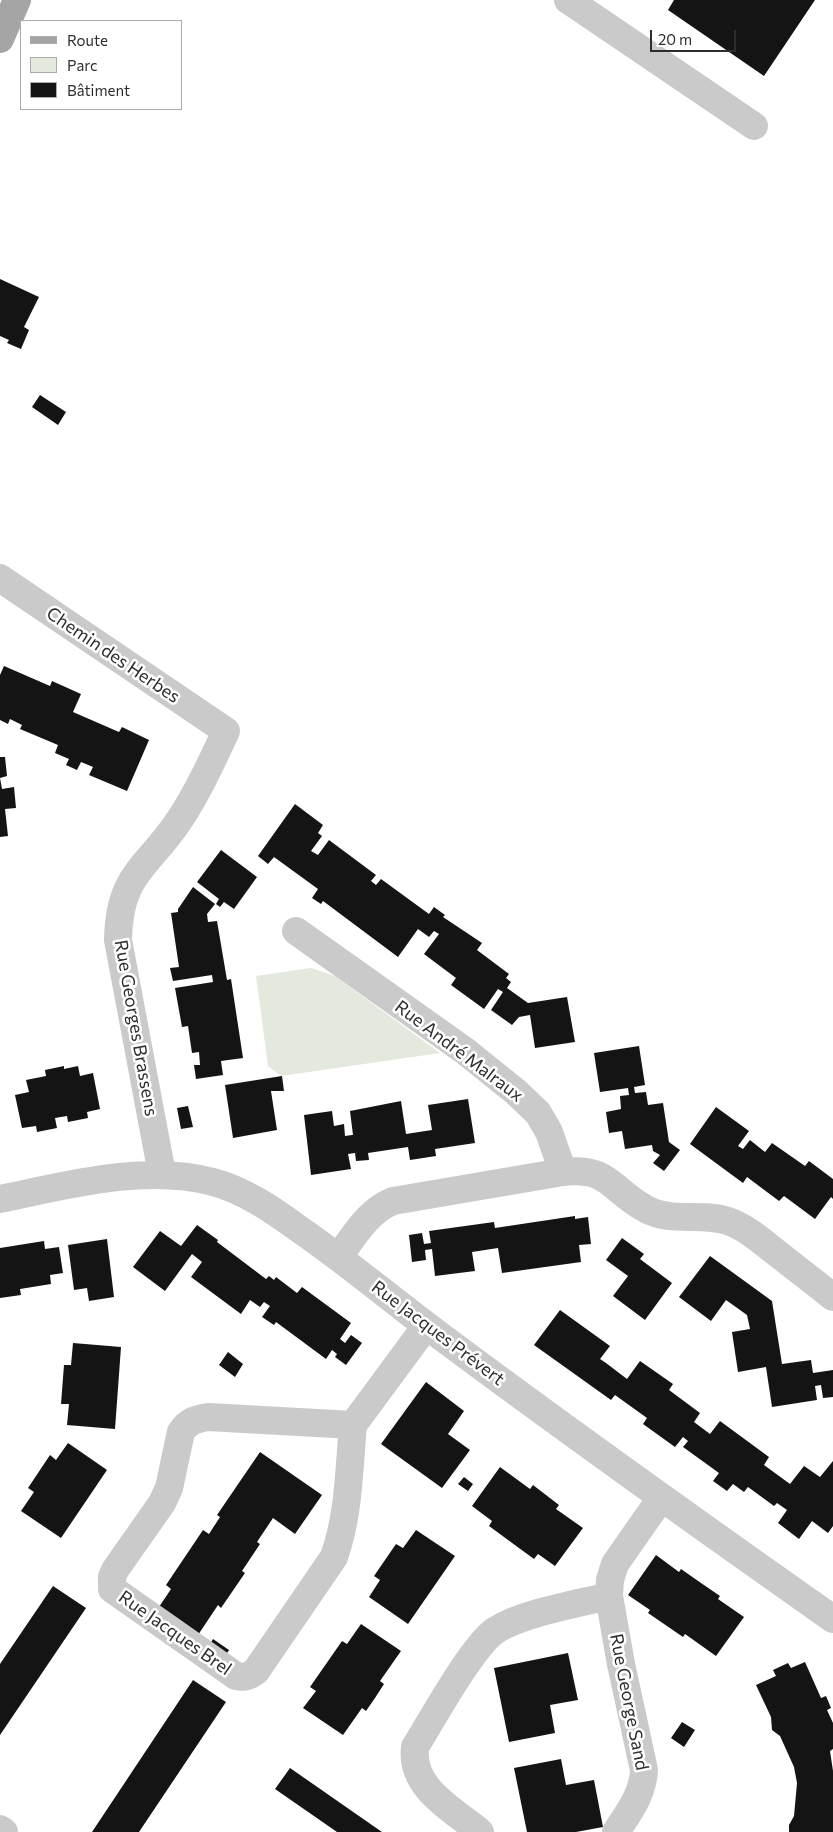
<!DOCTYPE html>
<html>
<head>
<meta charset="utf-8">
<style>
	body { margin:0 }
	#map { position:relative; width:833px; height:1832px; overflow:hidden; background:#fff; font-family:Commissioner,sans-serif }
	canvas { display:block }
	.legend { position:absolute; left:20px; top:20px; width:162px; height:90px; box-sizing:border-box; background:#fff; border:1px solid #ababab; margin:0; padding:6px 9px; list-style:none; font-size:15px; color:#2d2d2d }
	.legend li { display:flex; align-items:center; gap:10px; height:25px }
	.legend b { width:25px; border:1px solid #ababab }
	.scale { position:absolute; left:650px; top:30px; width:86px; height:22px; box-sizing:border-box; border:2px solid #2d2d2d; border-top:0; padding-left:6px; font-size:15px; line-height:18px; white-space:nowrap; color:#2d2d2d; -webkit-text-stroke:4px #fff; paint-order:stroke }
</style>
</head>
<body>
<div id="map">
<canvas width="833" height="1832"></canvas>
<ul class="legend">
<li><b style="height:6px;background:#a5a5a5"></b>Route</li>
<li><b style="height:14px;background:#e3e9dc"></b>Parc</li>
<li><b style="height:14px;background:#141414"></b>Bâtiment</li>
</ul>
<div class="scale">20 m</div>
</div>
<script>
const ctx = document.querySelector('canvas').getContext('2d');
ctx.lineJoin = 'round';
function fill(path, color) { ctx.fillStyle = color; ctx.fill(path, 'evenodd'); }
function strokePath(path, color, width, dash) { ctx.strokeStyle = color; ctx.lineWidth = width; ctx.lineCap = dash ? 'butt' : 'round'; ctx.setLineDash(dash || []); ctx.stroke(path); }
function write(font, color, halo, rows, align = 'center') {
  ctx.font = font + ' Commissioner,sans-serif'; ctx.lineWidth = 5; ctx.setLineDash([]); ctx.textBaseline = 'middle'; ctx.strokeStyle = halo; ctx.fillStyle = color; for (const [text, x, y, turn = 0] of rows) {
    ctx.save(); ctx.translate(x, y); ctx.rotate((+turn || 0) * Math.PI / 180); ctx.textAlign = isNaN(turn) ? turn : align; if (halo) ctx.strokeText(text, 0, 0); ctx.fillText(text, 0, 0); ctx.restore();
  }
}
fill(new Path2D(`
	M 311,968 L 335,976 L 440,1053 L 281,1076 L 268,1066 L 256,976 Z`), '#e3e9dc');
fill(new Path2D(`
	M 674,0 L 815,0 L 764,76 L 668,10 Z
	M 0,279 L 39,297 L 24,327 L 29,330 L 21,349 L 7,343 L 9,340 L 0,336 Z
	M 40,395 L 66,412 L 58,425 L 32,407 Z
	M 4,666 L 50,686 L 52,681 L 81,694 L 73,712 L 119,732 L 122,727 L 149,740 L 127,791 L 89,775 L 93,767 L 81,762 L 77,770 L 66,765 L 69,759 L 55,753 L 58,745 L 20,729 L 22,725 L 10,719 L 8,724 L 0,720 L 0,675 Z
	M 0,757 L 5,757 L 7,776 L 0,778 Z
	M 0,778 L 2,789 L 14,787 L 16,808 L 5,809 L 8,836 L 0,837 Z
	M 295,804 L 323,825 L 318,833 L 322,836 L 311,851 L 318,855 L 329,840 L 376,875 L 371,881 L 376,885 L 381,879 L 429,914 L 434,907 L 445,915 L 443,917 L 482,943 L 477,950 L 509,974 L 506,978 L 511,982 L 507,988 L 528,1003 L 567,997 L 575,1042 L 535,1048 L 530,1015 L 519,1017 L 512,1025 L 491,1010 L 503,992 L 498,989 L 484,1009 L 451,985 L 456,978 L 424,954 L 439,934 L 434,931 L 429,937 L 418,929 L 398,957 L 323,901 L 321,904 L 312,898 L 318,889 L 274,857 L 268,864 L 258,856 Z
	M 221,850 L 257,877 L 234,909 L 224,902 L 220,907 L 216,904 L 219,899 L 197,882 Z
	M 193,887 L 215,904 L 207,914 L 208,922 L 217,921 L 227,980 L 231,979 L 243,1058 L 221,1061 L 223,1075 L 196,1079 L 194,1065 L 200,1065 L 199,1052 L 192,1053 L 188,1026 L 182,1027 L 175,988 L 213,982 L 212,975 L 173,981 L 170,968 L 179,967 L 171,913 L 178,912 L 178,909 Z
	M 639,1046 L 645,1085 L 634,1087 L 635,1093 L 646,1092 L 648,1105 L 663,1103 L 669,1142 L 680,1150 L 664,1171 L 653,1163 L 660,1155 L 653,1151 L 652,1145 L 625,1149 L 622,1131 L 609,1133 L 606,1112 L 621,1109 L 620,1096 L 629,1095 L 628,1088 L 600,1092 L 594,1053 Z
	M 64,1066 L 64,1069 L 78,1066 L 80,1076 L 93,1073 L 100,1109 L 87,1112 L 88,1118 L 68,1122 L 67,1116 L 55,1118 L 57,1128 L 37,1132 L 36,1126 L 22,1128 L 15,1095 L 29,1092 L 26,1080 L 46,1076 L 45,1070 Z
	M 282,1076 L 284,1091 L 271,1091 L 277,1130 L 233,1138 L 225,1085 Z
	M 468,1099 L 475,1143 L 435,1149 L 436,1156 L 410,1160 L 408,1147 L 368,1153 L 369,1160 L 356,1161 L 355,1153 L 348,1154 L 351,1169 L 311,1175 L 304,1115 L 332,1111 L 334,1126 L 344,1124 L 345,1136 L 352,1135 L 353,1135 L 350,1111 L 401,1101 L 406,1134 L 432,1130 L 428,1105 Z
	M 188,1106 L 193,1127 L 181,1129 L 177,1108 Z
	M 716,1107 L 749,1131 L 738,1146 L 743,1149 L 750,1140 L 765,1152 L 772,1143 L 805,1166 L 809,1161 L 833,1179 L 833,1199 L 831,1197 L 815,1219 L 784,1196 L 779,1201 L 747,1177 L 743,1183 L 690,1144 Z
	M 575,1216 L 575,1219 L 588,1217 L 591,1244 L 579,1245 L 581,1262 L 502,1273 L 498,1248 L 472,1252 L 475,1271 L 435,1276 L 432,1249 L 425,1250 L 426,1260 L 412,1262 L 409,1235 L 422,1233 L 424,1244 L 431,1243 L 429,1231 L 494,1222 L 495,1228 Z
	M 197,1225 L 218,1240 L 217,1242 L 266,1279 L 269,1276 L 274,1280 L 276,1277 L 297,1293 L 302,1287 L 351,1323 L 340,1339 L 345,1343 L 351,1335 L 362,1343 L 346,1365 L 335,1357 L 337,1354 L 332,1350 L 326,1359 L 276,1322 L 274,1325 L 262,1317 L 270,1306 L 264,1302 L 260,1307 L 250,1300 L 241,1314 L 191,1277 L 202,1262 L 192,1254 L 165,1291 L 133,1267 L 160,1231 L 181,1246 Z
	M 622,1238 L 644,1254 L 640,1259 L 672,1283 L 645,1320 L 613,1296 L 628,1276 L 606,1260 Z
	M 107,1239 L 114,1297 L 89,1301 L 87,1288 L 74,1290 L 68,1245 Z
	M 44,1241 L 45,1249 L 59,1247 L 63,1273 L 50,1275 L 51,1284 L 20,1289 L 21,1295 L 0,1298 L 0,1248 Z
	M 710,1256 L 772,1301 L 782,1364 L 811,1360 L 813,1373 L 833,1370 L 833,1397 L 823,1398 L 821,1385 L 815,1386 L 817,1400 L 772,1407 L 766,1367 L 738,1372 L 732,1332 L 750,1329 L 747,1315 L 726,1300 L 711,1321 L 679,1297 Z
	M 560,1310 L 610,1346 L 600,1359 L 606,1363 L 627,1379 L 640,1361 L 673,1384 L 669,1390 L 700,1413 L 694,1422 L 710,1434 L 720,1421 L 769,1457 L 764,1465 L 790,1484 L 804,1466 L 820,1477 L 833,1461 L 833,1526 L 828,1533 L 812,1521 L 799,1539 L 778,1523 L 787,1510 L 777,1503 L 774,1506 L 748,1487 L 744,1492 L 733,1484 L 727,1491 L 713,1481 L 719,1473 L 683,1447 L 688,1441 L 683,1437 L 675,1447 L 643,1424 L 647,1418 L 615,1395 L 611,1400 L 534,1345 Z
	M 73,1343 L 121,1347 L 115,1429 L 67,1425 L 69,1404 L 61,1404 L 64,1365 L 71,1365 Z
	M 228,1352 L 243,1364 L 235,1377 L 219,1365 Z
	M 426,1382 L 464,1411 L 448,1434 L 470,1450 L 442,1488 L 381,1444 Z
	M 68,1443 L 107,1470 L 61,1538 L 21,1511 L 34,1492 L 28,1488 L 50,1455 L 56,1460 Z
	M 260,1452 L 322,1495 L 295,1534 L 273,1518 L 257,1542 L 260,1544 L 242,1571 L 245,1573 L 221,1608 L 218,1605 L 198,1635 L 159,1607 L 171,1589 L 166,1585 L 203,1530 L 209,1534 L 220,1517 L 217,1515 Z
	M 500,1467 L 530,1489 L 533,1485 L 559,1505 L 556,1509 L 583,1528 L 555,1566 L 538,1554 L 534,1559 L 489,1526 L 492,1521 L 472,1506 Z
	M 464,1477 L 473,1484 L 468,1491 L 458,1484 Z
	M 416,1530 L 455,1556 L 408,1624 L 369,1597 L 380,1580 L 374,1576 L 396,1544 L 403,1548 Z
	M 656,1555 L 679,1572 L 681,1569 L 701,1583 L 720,1596 L 718,1599 L 744,1617 L 716,1656 L 685,1634 L 683,1637 L 648,1613 L 650,1610 L 628,1595 Z
	M 53,1586 L 86,1608 L 0,1735 L 0,1664 Z
	M 361,1624 L 401,1651 L 380,1681 L 384,1684 L 375,1698 L 366,1711 L 362,1708 L 343,1735 L 303,1708 L 316,1691 L 310,1687 L 342,1641 L 347,1644 Z
	M 213,1639 L 229,1650 L 224,1658 L 208,1647 Z
	M 568,1653 L 578,1700 L 550,1705 L 555,1733 L 509,1742 L 494,1668 Z
	M 805,1662 L 821,1698 L 826,1696 L 831,1708 L 827,1710 L 833,1723 L 833,1749 L 830,1751 L 833,1771 L 833,1832 L 789,1832 L 789,1825 L 794,1816 L 797,1783 L 794,1767 L 780,1736 L 772,1730 L 771,1717 L 756,1685 L 776,1676 L 773,1670 L 788,1663 L 791,1668 Z
	M 193,1680 L 226,1702 L 139,1832 L 92,1832 Z
	M 682,1722 L 695,1730 L 684,1747 L 671,1738 Z
	M 561,1759 L 566,1785 L 594,1780 L 603,1827 L 576,1832 L 527,1832 L 514,1768 Z
	M 290,1768 L 382,1832 L 337,1832 L 275,1789 Z`), '#141414');
strokePath(new Path2D(`
	M 568,0 L 754,126
	M 0,578 L 226,731 C 212,761 198,792 180,819 C 148,868 119,873 118,940 L 162,1174
	M 296,931 L 465,1051 L 516,1092 L 538,1113 L 549,1132 L 563,1172 C 611,1167 611,1191 646,1209 C 671,1223 702,1212 728,1221 C 745,1227 759,1239 773,1250 C 793,1266 813,1281 833,1297
	M 0,1199 C 68,1185 144,1164 213,1182 C 244,1190 273,1210 299,1229 C 347,1262 392,1300 439,1335 C 569,1432 701,1526 833,1619
	M 339,1256 C 355,1235 368,1211 393,1201 L 563,1172
	M 353,1425 C 349,1469 349,1515 334,1557 L 256,1671 C 249,1676 245,1678 236,1676 L 112,1589 L 112,1577 L 115,1570 L 162,1503 L 169,1488 L 181,1432 C 188,1421 196,1419 208,1417 L 353,1425 L 426,1326
	M 0,1829 L 4,1832
	M 480,1832 C 452,1809 410,1788 415,1747 C 432,1720 472,1646 496,1630 C 523,1613 577,1604 609,1596
	M 616,1832 C 629,1812 643,1794 644,1770 L 621,1664 L 609,1596 L 610,1580 L 615,1564 L 661,1498`), '#cacaca', 28);
strokePath(new Path2D(`
	M 0,39 L 17,0`), '#a5a5a5', 28);
write('18px', '#2d2d2d', '#fff', [
	["Chemin des Herbes",113,655,34],
	["Rue Georges Brassens",136,1028,80],
	["Rue André Malraux",459,1051,37],
	["Rue Jacques Prévert",438,1333,37],
	["Rue Jacques Brel",175,1633,35],
	["Rue George Sand",629,1702,79]
]);
</script>
</body>
</html>
